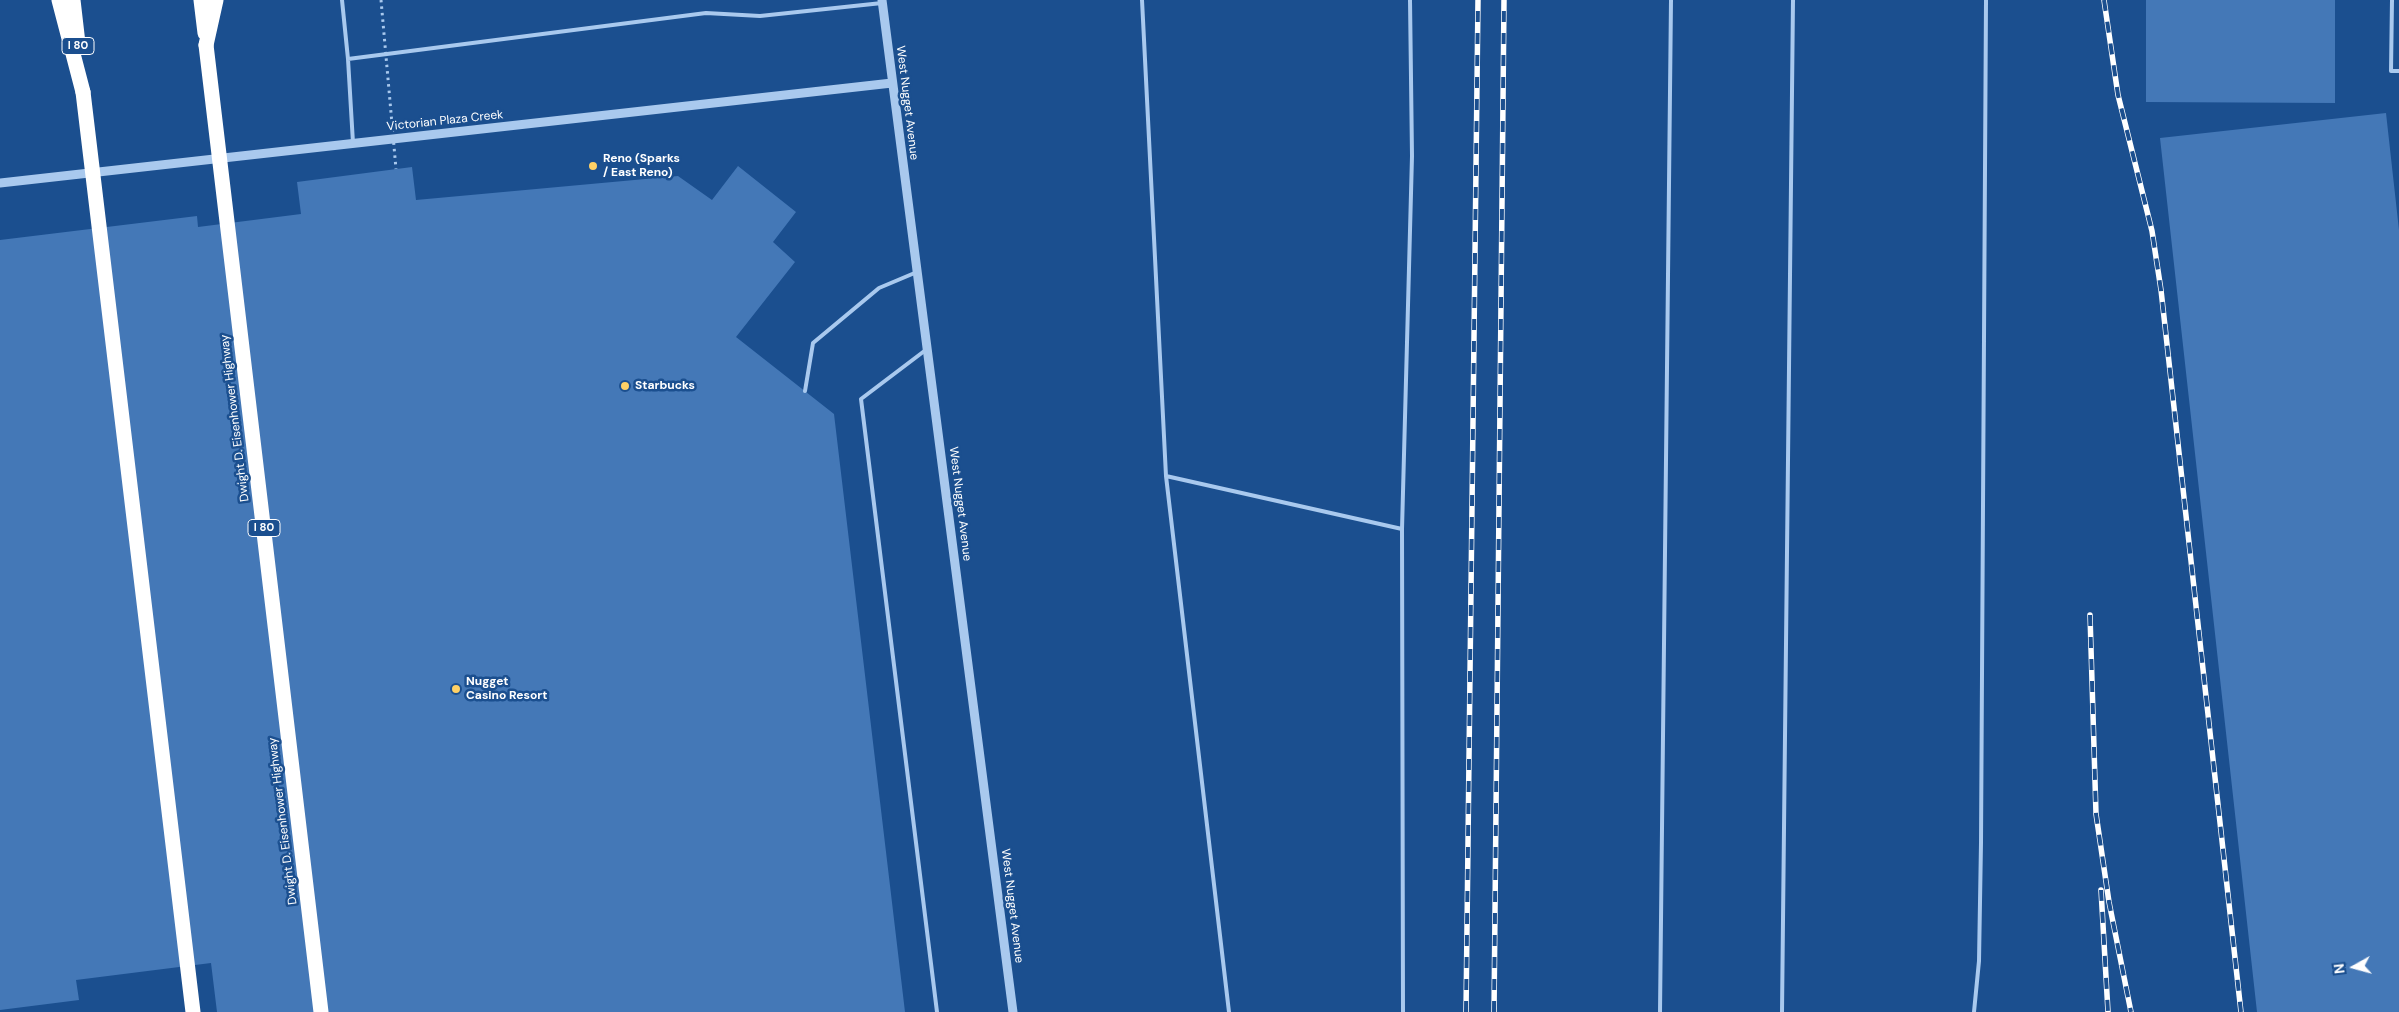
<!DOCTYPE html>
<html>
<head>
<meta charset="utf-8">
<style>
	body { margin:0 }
	#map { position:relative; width:2399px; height:1012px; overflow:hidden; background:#1b4f8f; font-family:"DM Sans",sans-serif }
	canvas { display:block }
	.north { position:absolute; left:2329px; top:942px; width:50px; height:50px; -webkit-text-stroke:4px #1b4f8f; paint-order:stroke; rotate:263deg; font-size:14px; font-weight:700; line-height:20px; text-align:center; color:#fff }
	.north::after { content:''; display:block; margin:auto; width:18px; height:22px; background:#fff; clip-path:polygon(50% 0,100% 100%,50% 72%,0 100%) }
</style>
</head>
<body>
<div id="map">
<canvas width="2399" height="1012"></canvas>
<div class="north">N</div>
</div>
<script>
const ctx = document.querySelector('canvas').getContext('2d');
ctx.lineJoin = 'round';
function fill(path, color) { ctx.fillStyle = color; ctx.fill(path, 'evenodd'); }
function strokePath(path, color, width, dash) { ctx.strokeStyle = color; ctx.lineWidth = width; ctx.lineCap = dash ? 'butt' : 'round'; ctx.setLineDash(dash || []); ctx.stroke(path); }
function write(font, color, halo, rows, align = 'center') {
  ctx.font = font + ' "DM Sans",sans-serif'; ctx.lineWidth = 5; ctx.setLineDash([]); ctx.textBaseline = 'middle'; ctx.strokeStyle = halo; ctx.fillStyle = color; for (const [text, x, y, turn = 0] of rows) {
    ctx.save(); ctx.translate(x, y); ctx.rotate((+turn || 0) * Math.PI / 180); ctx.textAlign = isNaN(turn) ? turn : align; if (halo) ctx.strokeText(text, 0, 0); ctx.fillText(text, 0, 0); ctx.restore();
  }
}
fill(new Path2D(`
	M 2146,0 L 2335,0 L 2335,103 L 2146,102 Z
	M 2386,113 L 2399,230 L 2399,1012 L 2257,1012 L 2160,138 Z
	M 738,166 L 796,212 L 773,242 L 795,262 L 736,337 L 834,414 L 905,1012 L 217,1012 L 211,963 L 76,980 L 79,1000 L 0,1010 L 0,240 L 197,216 L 198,227 L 301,214 L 297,182 L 412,167 L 416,200 L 678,176 L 712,200 Z`), '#4478b7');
strokePath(new Path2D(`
	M 342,0 L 348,59
	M 1142,0 L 1166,476 L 1229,1012
	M 2392,0 L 2391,71 L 2399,71
	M 353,143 L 348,59 L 706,13 L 760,16 L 882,3
	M 927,349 L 861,399 L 937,1012
	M 805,391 L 813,343 L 879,288 L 917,272
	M 1166,476 L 1402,529
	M 1403,1012 L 1402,529 L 1412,156 L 1410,0
	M 1660,1012 L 1671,0
	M 1782,1012 L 1793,0
	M 1974,1012 L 1979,961 L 1981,843 L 1986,0`), '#a9c9ee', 4);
strokePath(new Path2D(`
	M 882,0 L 1013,1012
	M 0,183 L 892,83`), '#a9c9ee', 9);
strokePath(new Path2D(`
	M 59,0 L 83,92
	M 73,0 L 78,43
	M 201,0 L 205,33
	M 206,45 L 216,0`), '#fff', 15);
const rail = new Path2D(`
	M 2104,0 L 2118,95 L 2152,231 L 2161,290 L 2241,1012
	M 2090,615 L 2096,814 L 2109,902 L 2131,1012
	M 2101,890 L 2108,1012
	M 1466,1012 L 1478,0
	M 1494,1012 L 1504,0`);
strokePath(rail, '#fff', 5.5);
strokePath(rail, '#1b4f8f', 4, [11]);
strokePath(new Path2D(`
	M 381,0 L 396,169`), '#a9c9ee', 3, [2.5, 4]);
strokePath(new Path2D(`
	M 206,45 L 321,1012
	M 83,92 L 193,1012`), '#fff', 15);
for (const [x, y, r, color] of [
	[593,166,5,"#ffd166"],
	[625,386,5,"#ffd166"],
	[456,689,5,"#ffd166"]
]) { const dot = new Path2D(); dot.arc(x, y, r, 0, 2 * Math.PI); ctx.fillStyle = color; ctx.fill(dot); strokePath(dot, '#1b4f8f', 2); }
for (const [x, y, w] of [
	[78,46,32],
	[264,528,32]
]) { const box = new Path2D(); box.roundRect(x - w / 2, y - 8.5, w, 17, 4); ctx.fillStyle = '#1b4f8f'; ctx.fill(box); strokePath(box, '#fff', 1); }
write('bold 11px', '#fff', null, [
	["I 80",78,46],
	["I 80",264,528]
]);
write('12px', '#fff', '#1b4f8f', [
	["West Nugget Avenue",907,103,83],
	["Victorian Plaza Creek",445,121,-6],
	["Dwight D. Eisenhower Highway",235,418,-97],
	["West Nugget Avenue",960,504,83],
	["Dwight D. Eisenhower Highway",283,821,-97],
	["West Nugget Avenue",1012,906,83]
]);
write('bold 12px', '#fff', '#1b4f8f', [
	["Reno (Sparks",603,159],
	["/ East Reno)",603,173],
	["Starbucks",635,386],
	["Nugget",466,682],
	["Casino Resort",466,696]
], 'left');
</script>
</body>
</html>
